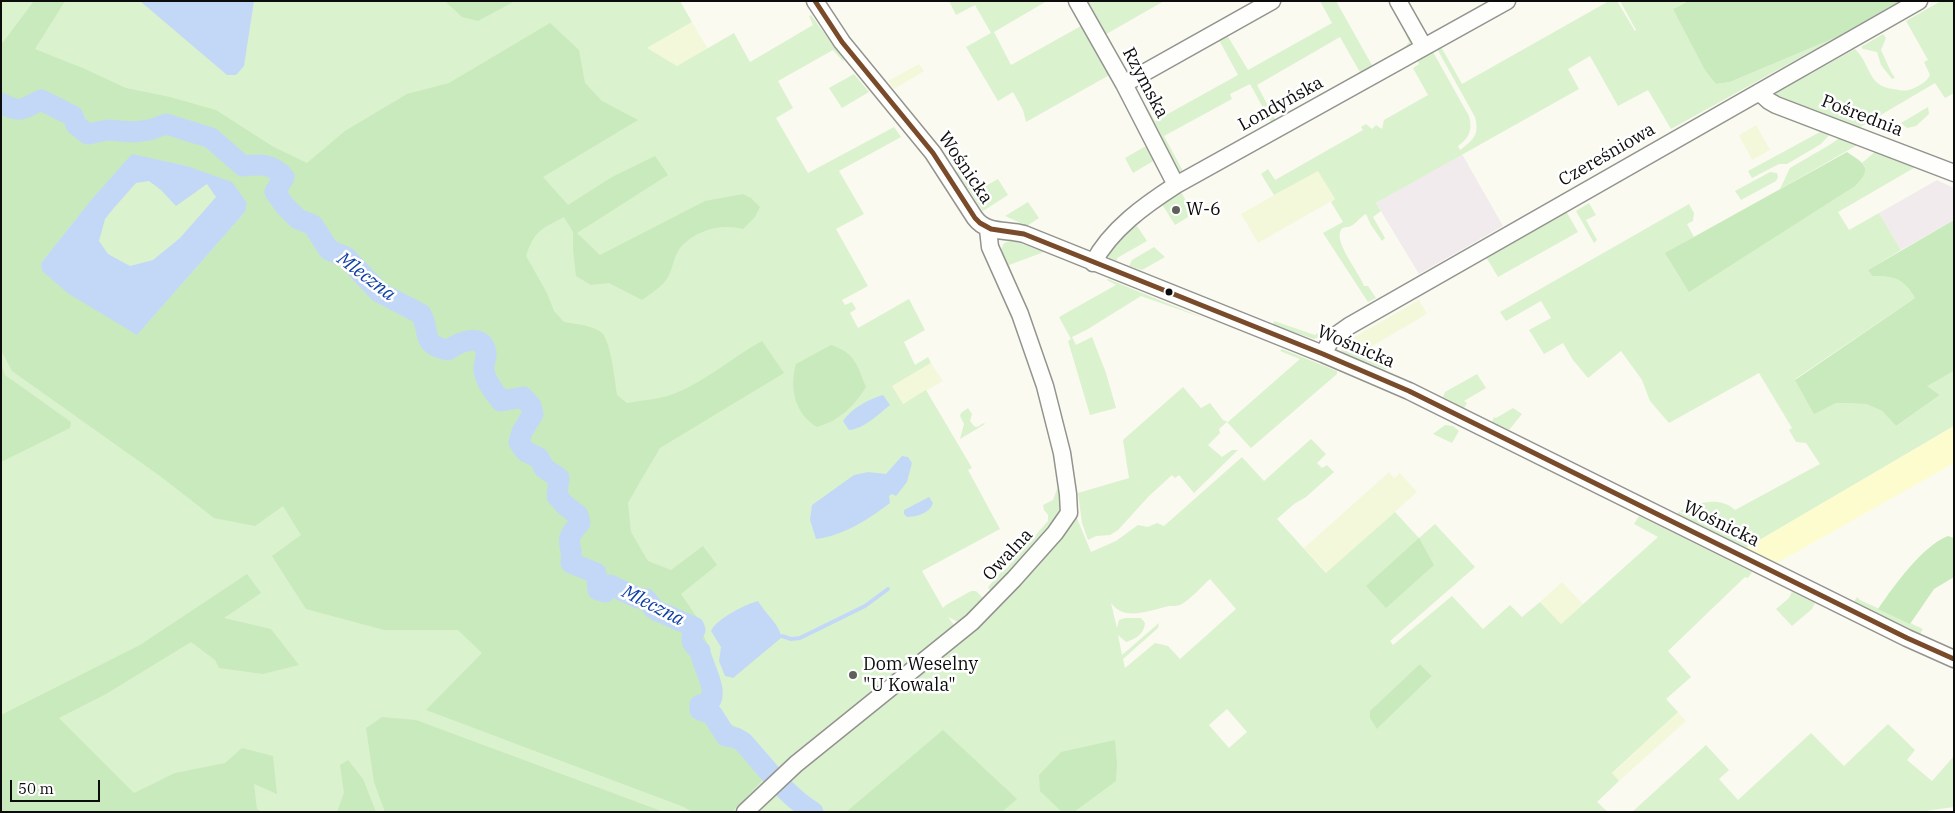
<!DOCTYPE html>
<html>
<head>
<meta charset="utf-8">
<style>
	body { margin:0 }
	#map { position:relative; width:1955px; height:813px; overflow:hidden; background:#fafaf0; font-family:"IBM Plex Serif",serif }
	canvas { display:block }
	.frame { position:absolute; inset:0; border:2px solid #0c0c0c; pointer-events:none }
	.scale { position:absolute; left:10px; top:780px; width:90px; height:22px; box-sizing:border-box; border:2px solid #0c0c0c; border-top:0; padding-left:6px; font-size:15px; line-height:18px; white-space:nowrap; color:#0c0c0c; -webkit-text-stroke:4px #fff; paint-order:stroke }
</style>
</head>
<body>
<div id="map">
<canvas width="1955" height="813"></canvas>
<div class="frame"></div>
<div class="scale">50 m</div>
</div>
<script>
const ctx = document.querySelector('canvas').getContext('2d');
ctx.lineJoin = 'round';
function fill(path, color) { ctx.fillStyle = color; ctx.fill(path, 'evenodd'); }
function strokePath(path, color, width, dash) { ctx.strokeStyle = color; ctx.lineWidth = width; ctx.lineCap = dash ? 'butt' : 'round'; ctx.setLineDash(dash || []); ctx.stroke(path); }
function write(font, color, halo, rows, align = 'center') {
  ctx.font = font + ' "IBM Plex Serif",serif'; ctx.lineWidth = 5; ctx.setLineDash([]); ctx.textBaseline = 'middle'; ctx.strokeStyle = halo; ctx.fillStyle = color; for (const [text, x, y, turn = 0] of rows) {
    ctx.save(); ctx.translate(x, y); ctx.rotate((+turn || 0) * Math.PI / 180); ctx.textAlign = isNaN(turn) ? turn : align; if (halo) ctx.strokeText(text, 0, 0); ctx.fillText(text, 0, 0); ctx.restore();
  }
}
fill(new Path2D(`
	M 1462,154 L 1503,226 L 1419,274 L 1376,203 Z
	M 1937,180 L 1954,188 L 1954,220 L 1901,250 L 1879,213 Z`), '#f2ebed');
fill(new Path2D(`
	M 692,22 L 708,49 L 658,77 L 642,51 Z
	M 919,64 L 924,71 L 894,89 L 888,81 Z
	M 1756,125 L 1770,150 L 1752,160 L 1739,135 Z
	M 1318,170 L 1335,199 L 1258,243 L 1241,214 Z
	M 1419,300 L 1427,314 L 1364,351 L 1355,346 L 1351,339 Z
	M 931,363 L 943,381 L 898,407 L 886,389 Z
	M 1389,472 L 1394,478 L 1400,473 L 1417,492 L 1327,573 L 1304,548 Z
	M 1562,582 L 1583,604 L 1561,624 L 1540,602 Z
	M 1678,712 L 1686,721 L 1619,781 L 1612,774 Z`), '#f4f8db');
fill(new Path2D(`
	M 1,1 L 680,1 L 692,22 L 647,48 L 677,66 L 734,33 L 750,62 L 813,25 L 809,16 L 811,15 L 844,60 L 843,61 L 833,50 L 778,81 L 793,108 L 776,118 L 808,173 L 894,127 L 901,137 L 839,171 L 864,214 L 836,229 L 868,286 L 842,300 L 845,305 L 852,302 L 856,309 L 850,313 L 858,328 L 909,299 L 925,330 L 904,342 L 915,365 L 928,357 L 931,363 L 892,386 L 903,404 L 926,390 L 972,468 L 968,470 L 1000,529 L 922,571 L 943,608 L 946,605 L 971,591 L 976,591 L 984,599 L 960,623 L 948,617 L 957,629 L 1074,511 L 1091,552 L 1116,541 L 1138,525 L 1148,527 L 1157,523 L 1164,526 L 1242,457 L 1264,481 L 1311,439 L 1326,454 L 1317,463 L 1322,468 L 1327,465 L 1334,472 L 1306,497 L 1294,504 L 1277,519 L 1326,573 L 1395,512 L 1419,538 L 1435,524 L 1475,567 L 1390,641 L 1393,645 L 1452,596 L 1483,629 L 1510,605 L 1522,617 L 1540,602 L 1561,624 L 1658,537 L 1634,524 L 1639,516 L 1752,572 L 1748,578 L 1745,577 L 1668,651 L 1691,677 L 1666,699 L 1678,712 L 1612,773 L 1619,781 L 1597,802 L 1608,812 L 1,812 ZM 1210,579 L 1236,609 L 1180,659 L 1168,646 L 1155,643 L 1125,668 L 1123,659 L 1158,628 L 1159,623 L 1122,655 L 1118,635 L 1126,642 C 1136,639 1144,634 1145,623 L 1141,618 L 1125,618 L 1119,620 L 1117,628 L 1111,603 C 1125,622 1150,610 1169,606 C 1172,606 1177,606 1180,605 C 1189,601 1202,586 1210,579 ZM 1420,664 L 1432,676 L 1377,729 ZM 1227,709 L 1247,732 L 1229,748 L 1209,725 Z
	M 949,1 L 1047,1 L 994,32 L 1011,65 L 1081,26 L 1070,6 L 1072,5 L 1113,73 L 1026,122 L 1023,110 L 1013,92 L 998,101 L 966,47 L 991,33 L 975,5 L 956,15 Z
	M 1082,1 L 1164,1 L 1103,36 L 1122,70 L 1126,72 L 1135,67 L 1137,70 L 1127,75 L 1123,75 Z
	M 1320,1 L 1336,1 L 1373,67 L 1403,50 L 1409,42 L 1406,35 L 1409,34 L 1411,45 L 1406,51 L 1365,74 L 1364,73 L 1361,74 L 1340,37 L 1257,85 L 1276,121 L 1272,124 L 1250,84 L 1230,94 L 1232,99 L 1164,136 L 1183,171 L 1175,172 L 1135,96 C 1132,90 1132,87 1138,83 L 1136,88 L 1155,121 L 1238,75 L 1219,40 L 1227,35 L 1248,70 L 1332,23 Z
	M 1609,1 L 1617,1 L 1635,31 L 1636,30 L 1620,1 L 1687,1 L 1673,9 L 1716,84 L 1730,82 L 1837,37 L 1671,129 L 1648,90 L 1618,106 L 1590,56 L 1568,69 L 1579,89 L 1376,203 L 1381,211 L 1373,217 L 1385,238 L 1382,241 L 1371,225 L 1366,214 C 1360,217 1357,223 1351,226 C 1347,228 1343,226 1341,230 C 1333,242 1361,275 1364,286 L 1368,286 L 1376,298 L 1368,302 L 1323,233 L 1343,222 L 1331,202 L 1335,199 L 1318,171 L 1274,195 L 1261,174 L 1268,169 L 1275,180 L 1363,130 L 1361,127 L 1366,124 L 1372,129 L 1376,125 L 1382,129 L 1384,120 L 1428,95 L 1413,68 L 1419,64 L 1416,58 L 1433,52 L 1469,116 C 1473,130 1469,138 1458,146 L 1460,150 C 1473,140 1480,135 1475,117 L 1436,47 L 1440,45 L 1462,84 Z
	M 1941,1 L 1954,1 L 1954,93 L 1945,98 L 1935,83 L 1857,129 L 1778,100 L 1776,93 L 1855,49 C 1871,64 1867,86 1893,89 C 1900,90 1905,92 1912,89 C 1919,86 1927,82 1930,75 L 1924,62 L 1928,60 L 1906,21 Z
	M 1883,34 L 1886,38 L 1881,50 L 1891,72 L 1895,78 L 1892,79 L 1881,65 L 1877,52 L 1863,49 L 1861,47 Z
	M 854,74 L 869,92 L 842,108 L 829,88 Z
	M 1928,107 L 1929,114 L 1916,126 L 1907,128 L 1901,123 Z
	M 1788,116 L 1832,132 L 1821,144 L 1787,164 L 1779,164 L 1752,178 L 1748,171 L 1820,132 L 1787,119 Z
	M 1842,136 L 1859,144 L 1780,189 L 1790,168 L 1831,144 Z
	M 1144,147 L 1149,147 L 1155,160 L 1133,173 L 1125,158 Z
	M 1877,150 L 1919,165 L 1838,212 L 1849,230 L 1879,213 L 1901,250 L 1868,270 L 1872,276 C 1896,276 1902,277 1915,298 L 1795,379 L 1836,403 L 1866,404 L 1882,411 L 1896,426 L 1940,395 L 1926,386 L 1954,371 L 1954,426 L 1746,548 L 1677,514 L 1679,512 L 1693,519 L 1680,511 C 1697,502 1721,496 1735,510 L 1820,464 L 1806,443 L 1796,442 L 1789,430 L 1792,428 L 1759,373 L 1669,423 L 1650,401 L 1642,380 L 1621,351 L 1588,378 L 1573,360 L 1563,343 L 1544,354 L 1529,330 L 1551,318 L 1541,301 L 1506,321 L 1500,312 L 1689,204 L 1694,213 L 1693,221 L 1687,224 L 1694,237 L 1666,253 L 1865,167 L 1862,163 Z
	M 961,169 L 961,174 L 975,192 L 998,179 L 1008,195 L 983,211 L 957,172 Z
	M 1770,172 L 1777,173 L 1778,177 L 1776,181 L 1741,200 L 1735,191 Z
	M 1180,190 L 1193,214 L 1175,225 L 1160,201 Z
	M 1028,202 L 1039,218 L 1027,226 L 1005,216 Z
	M 1589,203 L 1596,215 L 1586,220 L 1597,240 L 1594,243 L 1576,211 Z
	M 1566,211 L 1578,232 L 1498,277 L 1486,257 Z
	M 1134,223 L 1137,226 L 1147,241 L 1117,258 L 1117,261 L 1108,257 L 1109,252 Z
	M 1012,240 L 1044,252 L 1009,265 L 1030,318 L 1028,319 L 998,252 L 1001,250 L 1004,243 Z
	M 1154,247 L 1165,257 L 1142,270 L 1129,266 L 1132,260 Z
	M 1108,279 L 1206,319 L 1141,296 L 1088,329 L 1072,337 L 1076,345 L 1092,337 L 1106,373 L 1116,408 L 1090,415 L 1068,341 L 1071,339 L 1059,317 L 1116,285 L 1107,280 Z
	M 1274,321 L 1315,335 L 1329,326 L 1322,336 L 1314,339 L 1273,325 Z
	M 1346,338 L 1351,348 L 1388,366 L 1386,370 L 1342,352 L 1339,346 L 1340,342 Z
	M 1282,349 L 1337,371 L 1337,374 L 1251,448 L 1227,422 L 1219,429 L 1220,433 L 1208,445 L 1222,457 L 1232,450 L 1238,450 L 1194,493 L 1179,475 L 1175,478 L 1172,475 L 1149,496 L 1118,530 L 1110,535 L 1096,536 L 1088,540 L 1082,523 L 1078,493 L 1129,478 L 1123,440 L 1183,387 L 1201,408 L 1210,403 L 1223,420 L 1228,422 L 1300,359 L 1280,351 Z
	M 1477,374 L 1486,388 L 1464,401 L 1467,403 L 1464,408 L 1443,397 L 1445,392 Z
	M 968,408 L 972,414 L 970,421 L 974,426 L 977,427 L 984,423 L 985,424 L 960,439 L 964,424 L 960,416 L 961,413 Z
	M 1513,408 L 1522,414 L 1509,430 L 1492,422 L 1494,417 L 1496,418 Z
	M 1445,425 L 1453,426 L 1459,431 L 1452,443 L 1433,434 Z
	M 1057,489 L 1062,490 L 1063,508 L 1058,519 L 994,592 L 988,588 L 989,586 L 1001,572 L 1006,569 L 1048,521 L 1048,515 L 1044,510 L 1043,505 L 1053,500 Z
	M 1792,592 L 1815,603 L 1812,609 L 1792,626 L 1776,609 L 1789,598 Z
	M 1857,597 L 1860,600 L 1923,629 L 1920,634 L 1854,602 Z
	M 1888,724 L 1915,750 L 1907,760 L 1932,781 L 1954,756 L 1954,807 L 1919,812 L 1632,812 L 1706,745 L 1729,770 L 1719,779 L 1738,800 L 1811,733 L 1844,766 Z`), '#dbf2ce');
fill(new Path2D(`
	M 34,1 L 65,1 L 35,49 L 85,69 L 126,88 L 170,97 L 216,110 L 272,146 L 307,163 L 345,131 L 407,94 L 449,83 L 550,23 L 579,50 L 585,83 L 602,101 L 638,120 L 543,177 L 568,205 L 612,177 L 655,156 L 668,175 L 577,233 L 600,255 L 705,201 L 743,194 L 751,198 L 760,207 L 755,217 L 743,229 C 721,223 695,230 680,248 C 673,257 673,271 666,280 C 660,288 650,294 642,300 L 609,283 L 591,285 L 576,276 L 573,250 L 573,232 L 564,217 C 541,229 534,231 526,256 L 547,293 L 554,311 L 564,322 C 575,324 593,325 602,333 C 611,342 615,382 617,395 L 627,403 C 643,400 662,399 676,393 C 707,380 733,357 762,341 L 784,373 L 660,448 L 641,480 L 628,503 L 631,532 L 648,561 L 671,570 L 703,546 L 717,565 L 681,594 L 700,622 L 699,626 L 708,645 L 718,683 L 717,709 L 729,723 L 746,733 L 776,766 L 732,812 L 692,812 L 684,807 L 426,710 L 482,653 L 458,630 L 384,630 L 306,609 L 272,556 L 301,535 L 283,506 L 255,526 L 214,518 L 160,476 L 12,371 L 1,350 L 1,45 ZM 132,155 L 187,166 L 245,212 L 137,335 L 41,263 L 92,199 Z
	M 445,1 L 515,1 L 478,21 L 462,17 Z
	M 1688,1 L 1900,1 L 1837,37 L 1730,82 L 1716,84 L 1705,70 L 1673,9 Z
	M 1847,152 C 1865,164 1873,168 1855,186 L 1689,292 L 1665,253 Z
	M 1954,220 L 1954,371 L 1927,386 L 1940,395 L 1896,426 L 1882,411 L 1866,404 L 1836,403 L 1814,414 L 1795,380 L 1915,298 C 1903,278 1895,276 1872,276 L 1868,270 Z
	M 831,345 C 855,353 857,365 866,387 C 854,406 839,421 817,427 C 795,414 789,388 796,364 Z
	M 1,365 L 5,375 L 71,422 L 70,428 L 1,462 Z
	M 1948,536 L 1954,538 L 1954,577 L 1934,589 L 1910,624 L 1878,609 C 1894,586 1922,546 1948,536 Z
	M 1419,538 L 1434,565 L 1386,608 L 1366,586 Z
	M 247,574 L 261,593 L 224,618 L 271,629 L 299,665 L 263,674 L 219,668 L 215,660 L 191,642 L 106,694 L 59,718 L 134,793 L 175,773 L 225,763 L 242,748 L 273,756 L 277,794 L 254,784 L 257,809 L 262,812 L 1,812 L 1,715 L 140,645 Z
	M 1420,664 L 1432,676 L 1377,729 L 1370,718 L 1370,711 Z
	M 382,717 L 416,720 L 664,812 L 385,812 L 374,782 L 366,728 Z
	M 943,730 L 1017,799 L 1002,812 L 846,812 Z
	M 1115,740 L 1117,764 L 1116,781 L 1074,812 L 1062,812 L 1040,791 L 1039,775 L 1061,752 Z
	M 348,760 L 363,779 L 376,812 L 337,812 L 344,793 L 340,765 Z`), '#c9eabc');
fill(new Path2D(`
	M 1954,426 L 1954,463 L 1777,563 L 1746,548 Z`), '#fcfccf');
fill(new Path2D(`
	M 140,1 L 254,1 L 244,66 L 236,75 L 227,75 Z
	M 132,154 L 187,166 L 232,182 L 247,203 L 245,212 L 137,335 L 69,294 L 42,271 L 41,263 L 92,199 ZM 149,181 L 161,190 L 176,206 L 207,184 L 216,197 L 180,238 L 153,260 L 130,266 L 108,254 L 99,241 L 105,219 L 113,209 L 136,183 Z
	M 883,395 L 890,405 C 879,414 864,429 849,430 L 843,421 C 852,408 869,399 883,395 Z
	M 902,456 L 908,457 L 912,463 L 907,482 L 896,496 L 892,494 L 889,496 L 890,503 C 869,519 843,536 816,539 L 810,520 L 812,505 L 854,475 L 868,472 L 886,474 Z
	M 929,497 L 933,503 C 930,513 917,517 907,517 L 904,514 L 904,510 Z
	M 758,601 C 764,612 782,627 781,638 L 733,678 L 725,676 L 719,661 L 721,647 L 711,631 C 716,619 746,604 758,601 Z`), '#c3d8f7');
strokePath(new Path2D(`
	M 782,636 L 791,639 L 800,638 L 865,606 L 888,589`), '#c3d8f7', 4);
strokePath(new Path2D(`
	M 1,103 C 22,114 22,109 41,100 L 73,116 L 76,125 L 88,134 L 108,130 L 133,132 L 150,130 L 166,124 L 211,138 L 243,166 C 259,164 272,163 284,177 L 275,192 L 285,206 L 298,219 L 313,225 L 329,250 L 346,257 L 379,292 L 421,314 C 431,332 420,345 448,350 C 458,343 482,331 486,352 C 487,358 483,364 484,371 C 486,382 494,392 501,401 L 523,397 L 531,406 L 533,414 L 522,432 L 519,442 L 525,451 L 539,458 L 544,468 L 559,478 L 557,496 L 566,506 L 578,515 L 580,523 C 561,543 574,542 571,563 L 596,573 L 598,590 L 605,592 L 610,585 L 638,598 L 646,599 L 654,609 L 660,612 L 694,627 L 695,630 C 689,640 692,644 700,651 C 700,661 722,696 707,703 C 705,704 702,704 700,705 L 700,710 L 712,714 L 726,736 L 736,738 L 743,742 C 765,766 785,795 813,812`), '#c3d8f7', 21);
const minor = new Path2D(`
	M 815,1 L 842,42 L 933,153 L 975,218 C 987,234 1006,229 1024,234 L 1323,354 L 1409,391 L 1907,638 L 1954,659
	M 1077,1 L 1124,84 L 1176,185
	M 1398,1 L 1424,47
	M 1124,84 L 1272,1
	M 1759,92 L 1769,101 L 1776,105 L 1954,173
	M 1093,263 C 1111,229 1145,205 1176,185 L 1507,1
	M 1323,354 L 1332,338 L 1349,326 L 1919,1
	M 745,812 L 796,764 L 972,622 L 1014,579 L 1055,533 L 1069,513 L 1068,494 L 1062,453 L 1045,386 L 1020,314 L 990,247 L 988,229`);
strokePath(minor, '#93938f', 19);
strokePath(minor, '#fefefd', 16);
strokePath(new Path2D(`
	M 815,1 L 842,42 L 933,153 L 975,218 L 980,223 L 991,229 L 1024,234 L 1323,354 L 1409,391 L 1907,638 L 1954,659`), '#7a4b2a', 5);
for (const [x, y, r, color] of [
	[1176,210,5,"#5f5f5c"],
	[1169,292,4.5,"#0c0c0c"],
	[853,675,5,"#5f5f5c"]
]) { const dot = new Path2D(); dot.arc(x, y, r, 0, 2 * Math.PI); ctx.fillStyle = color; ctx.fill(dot); strokePath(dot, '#fff', 2); }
write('18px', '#0c0c0c', '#fff', [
	["Rzymska",1145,83,62],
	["Londyńska",1281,104,-29],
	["Pośrednia",1862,116,21],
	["Czereśniowa",1607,155,-30],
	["Wośnicka",965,168,56],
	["Wośnicka",1356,347,23],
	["Wośnicka",1721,524,26],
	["Owalna",1008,555,-47]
]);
write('18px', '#0c0c0c', '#fff', [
	["W-6",1186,210],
	["Dom Weselny",863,665],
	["\"U Kowala\"",863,686]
], 'left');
write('italic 19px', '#0f3fa4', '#fff', [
	["Mleczna",366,277,37],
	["Mleczna",653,606,27]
]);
</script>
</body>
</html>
